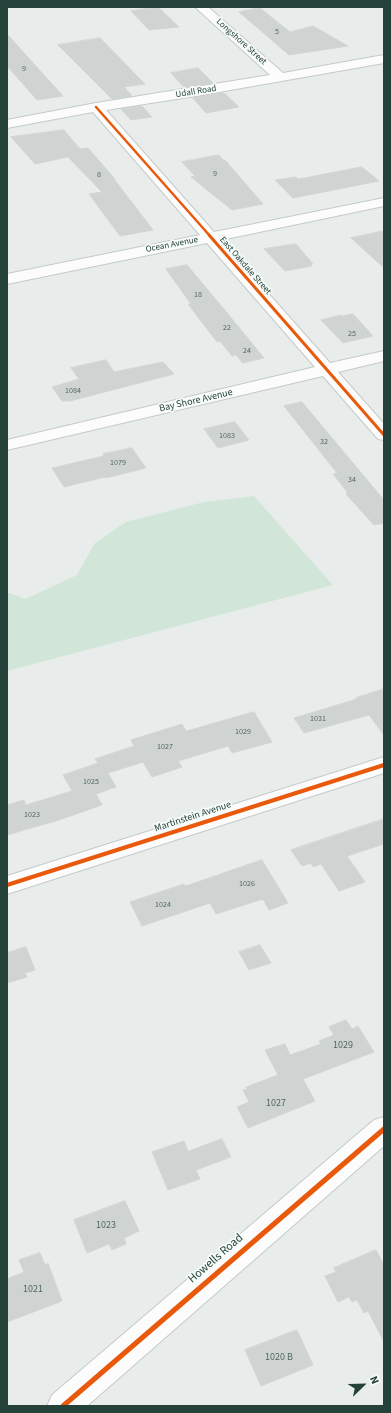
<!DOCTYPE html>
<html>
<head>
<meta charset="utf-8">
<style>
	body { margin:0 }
	#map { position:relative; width:391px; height:1413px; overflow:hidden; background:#e8edeb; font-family:"Source Sans 3",sans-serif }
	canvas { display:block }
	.frame { position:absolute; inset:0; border:8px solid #24423a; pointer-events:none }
	.north { position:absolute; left:343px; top:1365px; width:40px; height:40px; -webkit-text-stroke:3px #f7fbf9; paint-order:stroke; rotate:67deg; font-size:11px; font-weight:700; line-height:16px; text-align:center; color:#24423a }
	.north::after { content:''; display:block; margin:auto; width:14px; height:18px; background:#24423a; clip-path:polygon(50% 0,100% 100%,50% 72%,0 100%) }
</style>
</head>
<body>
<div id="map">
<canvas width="391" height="1413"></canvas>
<div class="frame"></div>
<div class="north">N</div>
</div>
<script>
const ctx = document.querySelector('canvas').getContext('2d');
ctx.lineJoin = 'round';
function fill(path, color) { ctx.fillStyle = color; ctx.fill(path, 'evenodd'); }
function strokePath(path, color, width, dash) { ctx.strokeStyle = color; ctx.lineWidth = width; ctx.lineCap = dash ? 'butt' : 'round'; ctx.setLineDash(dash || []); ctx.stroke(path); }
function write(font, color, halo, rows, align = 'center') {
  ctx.font = font + ' "Source Sans 3",sans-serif'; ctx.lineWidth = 3.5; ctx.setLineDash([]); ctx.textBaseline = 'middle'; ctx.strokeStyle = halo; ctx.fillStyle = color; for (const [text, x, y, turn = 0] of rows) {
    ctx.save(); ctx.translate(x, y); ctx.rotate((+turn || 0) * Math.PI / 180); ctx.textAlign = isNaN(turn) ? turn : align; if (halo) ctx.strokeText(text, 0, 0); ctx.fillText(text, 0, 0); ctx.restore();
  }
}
fill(new Path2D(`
	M 254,496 L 333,585 L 7,671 L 7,592 L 25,599 L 77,575 L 95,543 L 126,522 L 204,502 Z`), '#d1e6d8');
const building = new Path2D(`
	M 158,7 L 179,27 L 149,30 L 131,11 Z
	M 260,8 L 290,32 L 313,26 L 348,46 L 289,55 L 239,12 Z
	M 7,34 L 63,96 L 37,100 L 7,66 Z
	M 100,38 L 145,84 L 124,87 L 132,96 L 112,99 L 58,45 Z
	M 198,68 L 213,83 L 184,87 L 171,73 Z
	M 224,93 L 239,107 L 206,113 L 193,98 Z
	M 142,106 L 152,117 L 131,120 L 121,109 Z
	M 64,130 L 80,149 L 88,148 L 115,179 L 114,179 L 153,230 L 120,236 L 89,194 L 102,192 L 68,157 L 35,164 L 11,137 Z
	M 219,155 L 223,160 L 225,160 L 263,204 L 232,210 L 191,177 L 195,176 L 182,162 Z
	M 362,167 L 379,181 L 293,198 L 275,180 L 296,177 L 298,179 Z
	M 384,231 L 384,268 L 351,238 Z
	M 296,244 L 313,264 L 311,264 L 312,266 L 285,271 L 264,249 Z
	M 187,265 L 228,314 L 264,358 L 243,363 L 236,355 L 232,356 L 220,341 L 217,342 L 188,304 L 191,304 L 166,269 Z
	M 353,314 L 373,336 L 343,343 L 321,320 L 340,315 L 342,316 Z
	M 106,360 L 114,372 L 163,362 L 174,374 L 70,401 L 62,401 L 52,387 L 79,379 L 71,368 Z
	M 302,402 L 384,500 L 384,523 L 374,525 L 346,494 L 348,493 L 333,474 L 337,473 L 284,406 Z
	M 235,422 L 249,440 L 218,448 L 204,429 Z
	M 132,448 L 146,468 L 106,478 L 105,477 L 64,487 L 52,468 L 104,456 L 103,454 Z
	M 384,689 L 384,735 L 369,715 L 304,733 L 294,718 L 357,699 L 356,698 Z
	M 254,712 L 272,742 L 232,753 L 228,746 L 178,761 L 182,767 L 152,777 L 143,762 L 108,773 L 116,787 L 96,794 L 102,805 L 59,820 L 7,835 L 7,805 L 24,800 L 26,805 L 72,791 L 63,775 L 98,763 L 95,759 L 134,746 L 131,740 L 182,724 L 186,731 Z
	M 384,819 L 384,844 L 347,856 L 365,882 L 339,891 L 321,864 L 313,867 L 311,863 L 302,866 L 291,850 Z
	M 262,860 L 288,903 L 269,910 L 263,899 L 216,914 L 210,903 L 142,926 L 130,902 L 184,884 L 185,886 Z
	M 260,945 L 271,963 L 249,970 L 239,952 Z
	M 26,947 L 35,970 L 25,973 L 27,977 L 7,983 L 7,953 Z
	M 346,1020 L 352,1029 L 358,1026 L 374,1052 L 303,1079 L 315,1101 L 248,1128 L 237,1107 L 249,1102 L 243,1090 L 247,1089 L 246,1087 L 278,1075 L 265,1050 L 285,1044 L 290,1055 L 321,1044 L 319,1041 L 334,1035 L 329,1027 Z
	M 222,1139 L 231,1157 L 196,1170 L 200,1179 L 168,1190 L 152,1152 L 184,1141 L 188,1151 Z
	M 125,1201 L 139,1231 L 124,1238 L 126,1244 L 112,1250 L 109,1244 L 87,1253 L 74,1220 Z
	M 376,1250 L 384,1265 L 384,1342 L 368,1311 L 364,1313 L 357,1300 L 352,1302 L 349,1297 L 338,1302 L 325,1276 L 336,1272 L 334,1268 Z
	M 40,1253 L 45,1265 L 48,1263 L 62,1301 L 7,1322 L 7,1279 L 24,1272 L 19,1260 Z
	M 297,1330 L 313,1365 L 261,1386 L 245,1350 Z`);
fill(building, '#cfd4d2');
strokePath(building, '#d1d6d4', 1);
const minor = new Path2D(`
	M 195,7 L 208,7 L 283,73 L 384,55 L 384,63 L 202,95 L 106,110 L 214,232 L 384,198 L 384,206 L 221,240 L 330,363 L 384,351 L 384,361 L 338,372 L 384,424 L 384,440 L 378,439 L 323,376 L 7,450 L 7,440 L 315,367 L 207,243 L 7,284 L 7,274 L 200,235 L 93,112 L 7,128 L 7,120 L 96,103 L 270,75 Z
	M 384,757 L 384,773 L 7,894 L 7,876 Z
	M 384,1117 L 384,1146 L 87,1406 L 47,1406 L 52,1395 L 374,1120 Z`);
strokePath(minor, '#c5cac8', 2);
fill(minor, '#fcfcfc');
strokePath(new Path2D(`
	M 96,107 L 210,236`), '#e8590c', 2.5);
strokePath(new Path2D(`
	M 209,235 L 384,435`), '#e8590c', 3);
strokePath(new Path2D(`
	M 7,885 L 384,765`), '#e8590c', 4);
strokePath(new Path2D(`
	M 63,1406 L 384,1129`), '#e8590c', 5);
write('8px', '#506761', null, [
	["5",277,32],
	["9",24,69],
	["9",215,174],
	["8",99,175],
	["18",198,295],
	["22",227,328],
	["25",352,334],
	["24",247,351],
	["1084",73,391],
	["1083",227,436],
	["32",324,442],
	["1079",118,463],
	["34",352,480],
	["1031",318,719],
	["1029",243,732],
	["1027",165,747],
	["1025",91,782],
	["1023",32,815],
	["1026",247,884],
	["1024",163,905]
]);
write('9px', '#24423a', '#f7fbf9', [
	["Longshore Street",241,42,42],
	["Udall Road",196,92,-9],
	["Ocean Avenue",172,245,-11],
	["East Oakdale Street",245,266,49]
]);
write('10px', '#24423a', '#f7fbf9', [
	["Bay Shore Avenue",196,401,-13],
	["Martinstein Avenue",193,817,-18]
]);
write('10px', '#506761', null, [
	["1029",343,1046],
	["1027",276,1104],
	["1023",106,1226],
	["1021",33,1290],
	["1020 B",279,1358]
]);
write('12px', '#24423a', '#f7fbf9', [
	["Howells Road",216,1259,-41]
]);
</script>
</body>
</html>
